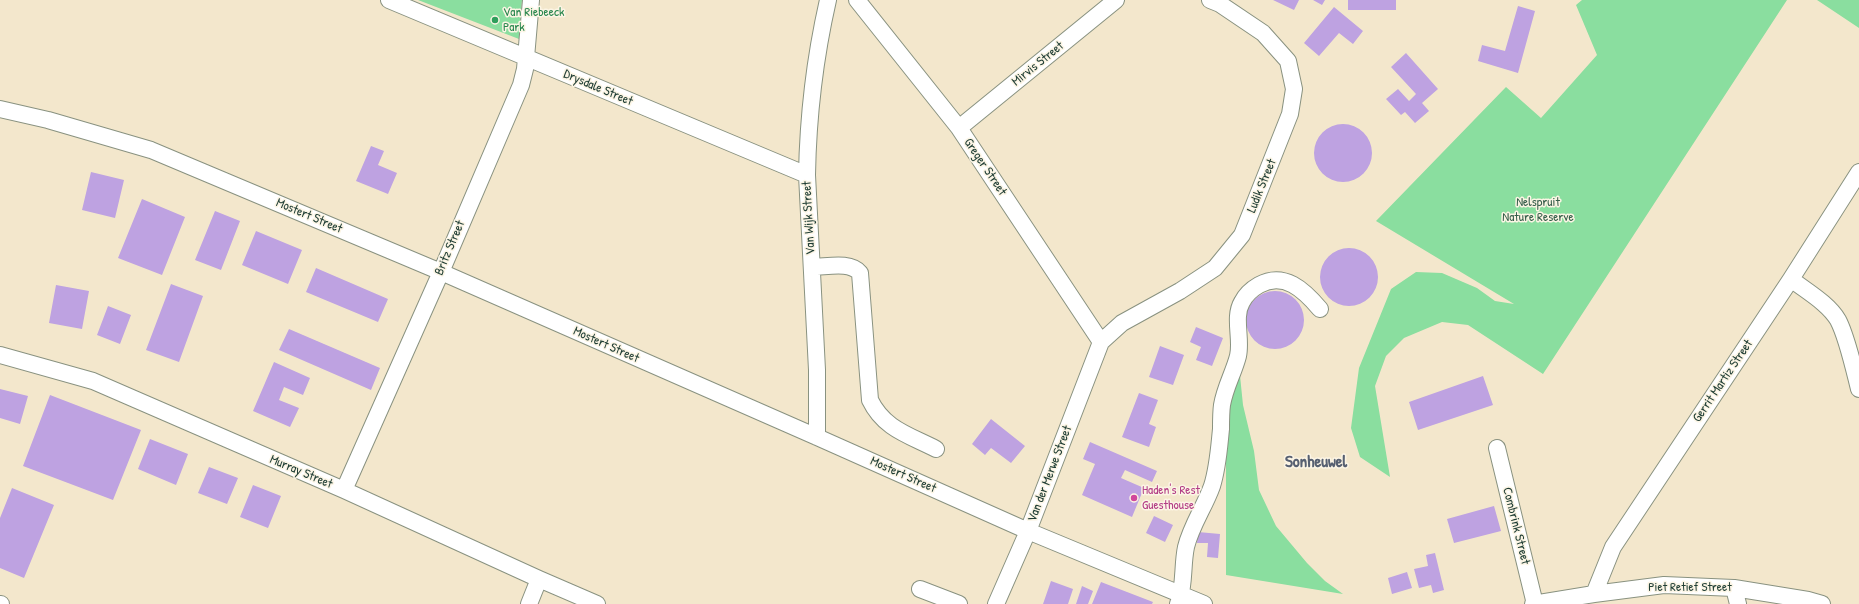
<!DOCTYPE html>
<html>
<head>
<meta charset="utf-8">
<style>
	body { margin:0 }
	canvas { display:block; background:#f3e7cc }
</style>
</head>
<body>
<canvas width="1859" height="604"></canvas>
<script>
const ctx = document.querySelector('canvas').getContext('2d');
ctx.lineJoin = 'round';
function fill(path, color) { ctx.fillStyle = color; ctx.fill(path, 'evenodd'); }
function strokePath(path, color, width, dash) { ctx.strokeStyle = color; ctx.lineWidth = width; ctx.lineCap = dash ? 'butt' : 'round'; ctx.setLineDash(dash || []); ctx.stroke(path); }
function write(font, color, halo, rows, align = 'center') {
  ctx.font = font + ' "Patrick Hand",sans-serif'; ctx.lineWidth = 3; ctx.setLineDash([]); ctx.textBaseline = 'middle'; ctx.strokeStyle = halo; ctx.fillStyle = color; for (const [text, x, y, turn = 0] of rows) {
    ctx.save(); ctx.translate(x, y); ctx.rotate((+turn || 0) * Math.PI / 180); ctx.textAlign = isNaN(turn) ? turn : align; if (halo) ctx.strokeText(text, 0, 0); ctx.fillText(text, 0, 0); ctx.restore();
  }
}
fill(new Path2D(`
	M 418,0 L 522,0 L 519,39 Z
	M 1582,0 L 1787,0 L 1543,374 L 1468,325 L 1442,322 L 1404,338 L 1386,356 L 1375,386 L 1390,477 L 1360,457 L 1351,428 L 1359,368 L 1391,289 L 1416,272 L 1442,273 L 1477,288 L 1495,301 L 1514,304 L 1376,221 L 1506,87 L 1541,118 L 1597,55 L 1576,5 Z
	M 1817,0 L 1859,0 L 1859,28 Z
	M 1238,356 L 1243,405 L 1254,451 L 1259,490 L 1276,526 L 1307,563 L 1325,581 L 1343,594 L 1226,575 L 1226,387 Z`), '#8ade9f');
fill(new Path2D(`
	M 1273,0 L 1299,0 L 1294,10 Z
	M 1313,0 L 1325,0 L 1322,5 Z
	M 1348,0 L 1396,0 L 1396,10 L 1348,10 Z
	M 1518,6 L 1535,11 L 1518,73 L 1478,61 L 1482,45 L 1505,51 Z
	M 1334,7 L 1363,31 L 1353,44 L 1339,33 L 1319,56 L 1304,43 Z
	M 1406,53 L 1438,89 L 1422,103 L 1429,111 L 1415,123 L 1405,112 L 1401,115 L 1386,99 L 1398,89 L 1409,101 L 1416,94 L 1391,67 Z
	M1314 153a29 29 0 1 1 58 0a29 29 0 1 1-58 0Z
	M 371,146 L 384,151 L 378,165 L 397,173 L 388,194 L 356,181 Z
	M 91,172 L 124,180 L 115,218 L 82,210 Z
	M 142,199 L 185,217 L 162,275 L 118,258 Z
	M 215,211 L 240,221 L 221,270 L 195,260 Z
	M 256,231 L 302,250 L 288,284 L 242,265 Z
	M1320 277a29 29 0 1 1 58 0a29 29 0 1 1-58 0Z
	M 316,268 L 388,299 L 378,322 L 306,292 Z
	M 171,284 L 203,296 L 179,362 L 146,350 Z
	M 56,285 L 89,291 L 82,329 L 49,323 Z
	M1246 320a29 29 0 1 1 58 0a29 29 0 1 1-58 0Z
	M 108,306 L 131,315 L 120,344 L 97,335 Z
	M 1196,327 L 1223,338 L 1212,366 L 1196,360 L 1201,347 L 1190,342 Z
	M 289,329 L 380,368 L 371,390 L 279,350 Z
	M 1160,346 L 1184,355 L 1173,385 L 1149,377 Z
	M 274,362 L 310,378 L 303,395 L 284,387 L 279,400 L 299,408 L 290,427 L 253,411 Z
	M 1483,376 L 1493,405 L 1418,430 L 1409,402 Z
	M 0,389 L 28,396 L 20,424 L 0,418 Z
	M 1139,393 L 1158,400 L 1149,424 L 1156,427 L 1149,447 L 1122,437 Z
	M 50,395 L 141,430 L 113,500 L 23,466 Z
	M 991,419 L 1025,446 L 1011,463 L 991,448 L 985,455 L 972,444 Z
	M 150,439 L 188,454 L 176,485 L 138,469 Z
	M 1090,442 L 1157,471 L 1152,482 L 1125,470 L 1121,478 L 1144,488 L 1132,517 L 1082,495 L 1095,464 L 1083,459 Z
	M 209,467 L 238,478 L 227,504 L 198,493 Z
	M 253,485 L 281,496 L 268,528 L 240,517 Z
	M 12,488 L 54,505 L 24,578 L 0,568 L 0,518 Z
	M 1494,506 L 1501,531 L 1454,543 L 1447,519 Z
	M 1154,516 L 1173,525 L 1165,542 L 1146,533 Z
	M 1198,532 L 1220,534 L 1218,558 L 1207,557 L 1208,543 L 1197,543 Z
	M 1435,553 L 1444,590 L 1433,593 L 1431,585 L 1419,588 L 1414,569 L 1428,566 L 1426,555 Z
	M 1407,572 L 1412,588 L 1392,594 L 1388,578 Z
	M 1051,581 L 1073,589 L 1068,604 L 1043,604 Z
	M 1101,582 L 1153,602 L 1152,604 L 1092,604 Z
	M 1082,586 L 1093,591 L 1088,604 L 1076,604 Z`), '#bea2e1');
const minor = new Path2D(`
	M 389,0 L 807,175
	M 857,0 L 959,128 L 1101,342
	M 0,109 L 48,120 L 151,150 L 441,272 L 817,437 L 1028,531 L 1204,604
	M 959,128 L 1116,0
	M 812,267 C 827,267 850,261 860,273 L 870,400 C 884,429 909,435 936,449
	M 1791,279 C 1806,291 1828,303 1838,320 C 1847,337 1854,369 1859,389
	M 0,355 L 93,381 L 344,490 L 539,579 L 597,604
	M 817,437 L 817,370 L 807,175 C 808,117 815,57 828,0
	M 1497,448 L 1535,604
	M 344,490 L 441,272 L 521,85 L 525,69 L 531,0
	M 1734,588 L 1738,604
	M 920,589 L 959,604
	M 1594,594 L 1613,547 L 1791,279 L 1859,172
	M 0,604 L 1,604
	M 529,604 L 539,579
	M 996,604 L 1028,531 L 1101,342 L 1122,323 L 1180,291 L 1215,268 L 1242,235 L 1290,114 L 1294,89 L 1288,61 L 1263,33 L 1220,4 L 1210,0
	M 1178,604 C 1185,586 1182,566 1186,547 C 1191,526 1205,506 1212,486 C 1218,467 1219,448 1221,429 C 1221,421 1221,412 1222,405 C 1225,387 1234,372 1238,356 C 1242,339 1233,317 1242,302 C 1246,294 1252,289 1259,285 C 1284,271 1304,290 1320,309
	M 1533,604 L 1594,594 L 1664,585 L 1734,588 L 1808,600 L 1822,604`);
strokePath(minor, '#899280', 18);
strokePath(minor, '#fff', 16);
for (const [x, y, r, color] of [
	[495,20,4,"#2e9e5b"],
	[1134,498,4,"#d1479c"]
]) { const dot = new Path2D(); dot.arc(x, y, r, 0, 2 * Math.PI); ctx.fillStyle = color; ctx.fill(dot); strokePath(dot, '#fcf5e5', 1.5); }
write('13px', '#27864d', '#fcf5e5', [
	["Van Riebeeck",503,13],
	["Park",503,28]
], 'left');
write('13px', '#1f3d34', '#fcf5e5', [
	["Mirvis Street",1038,64,-39],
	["Drysdale Street",598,88,23],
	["Greger Street",985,167,56],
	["Ludik Street",1262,186,-68],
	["Mostert Street",309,216,23],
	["Van Wijk Street",809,218,-93],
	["Britz Street",450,248,-67],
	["Mostert Street",606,345,24],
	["Gerrit Martiz Street",1723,381,-56],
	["Murray Street",301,472,23],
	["Van der Merwe Street",1050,474,-69],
	["Mostert Street",903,475,24],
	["Combrink Street",1516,526,76],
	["Piet Retief Street",1690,588]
]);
write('13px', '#345d49', '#fcf5e5', [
	["Nelspruit",1538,203],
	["Nature Reserve",1538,218]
]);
write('13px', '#b23c85', '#fcf5e5', [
	["Haden's Rest",1142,491],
	["Guesthouse",1142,506]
], 'left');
write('bold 17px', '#576071', '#fcf5e5', [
	["Sonheuwel",1316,462]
]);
</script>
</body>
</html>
